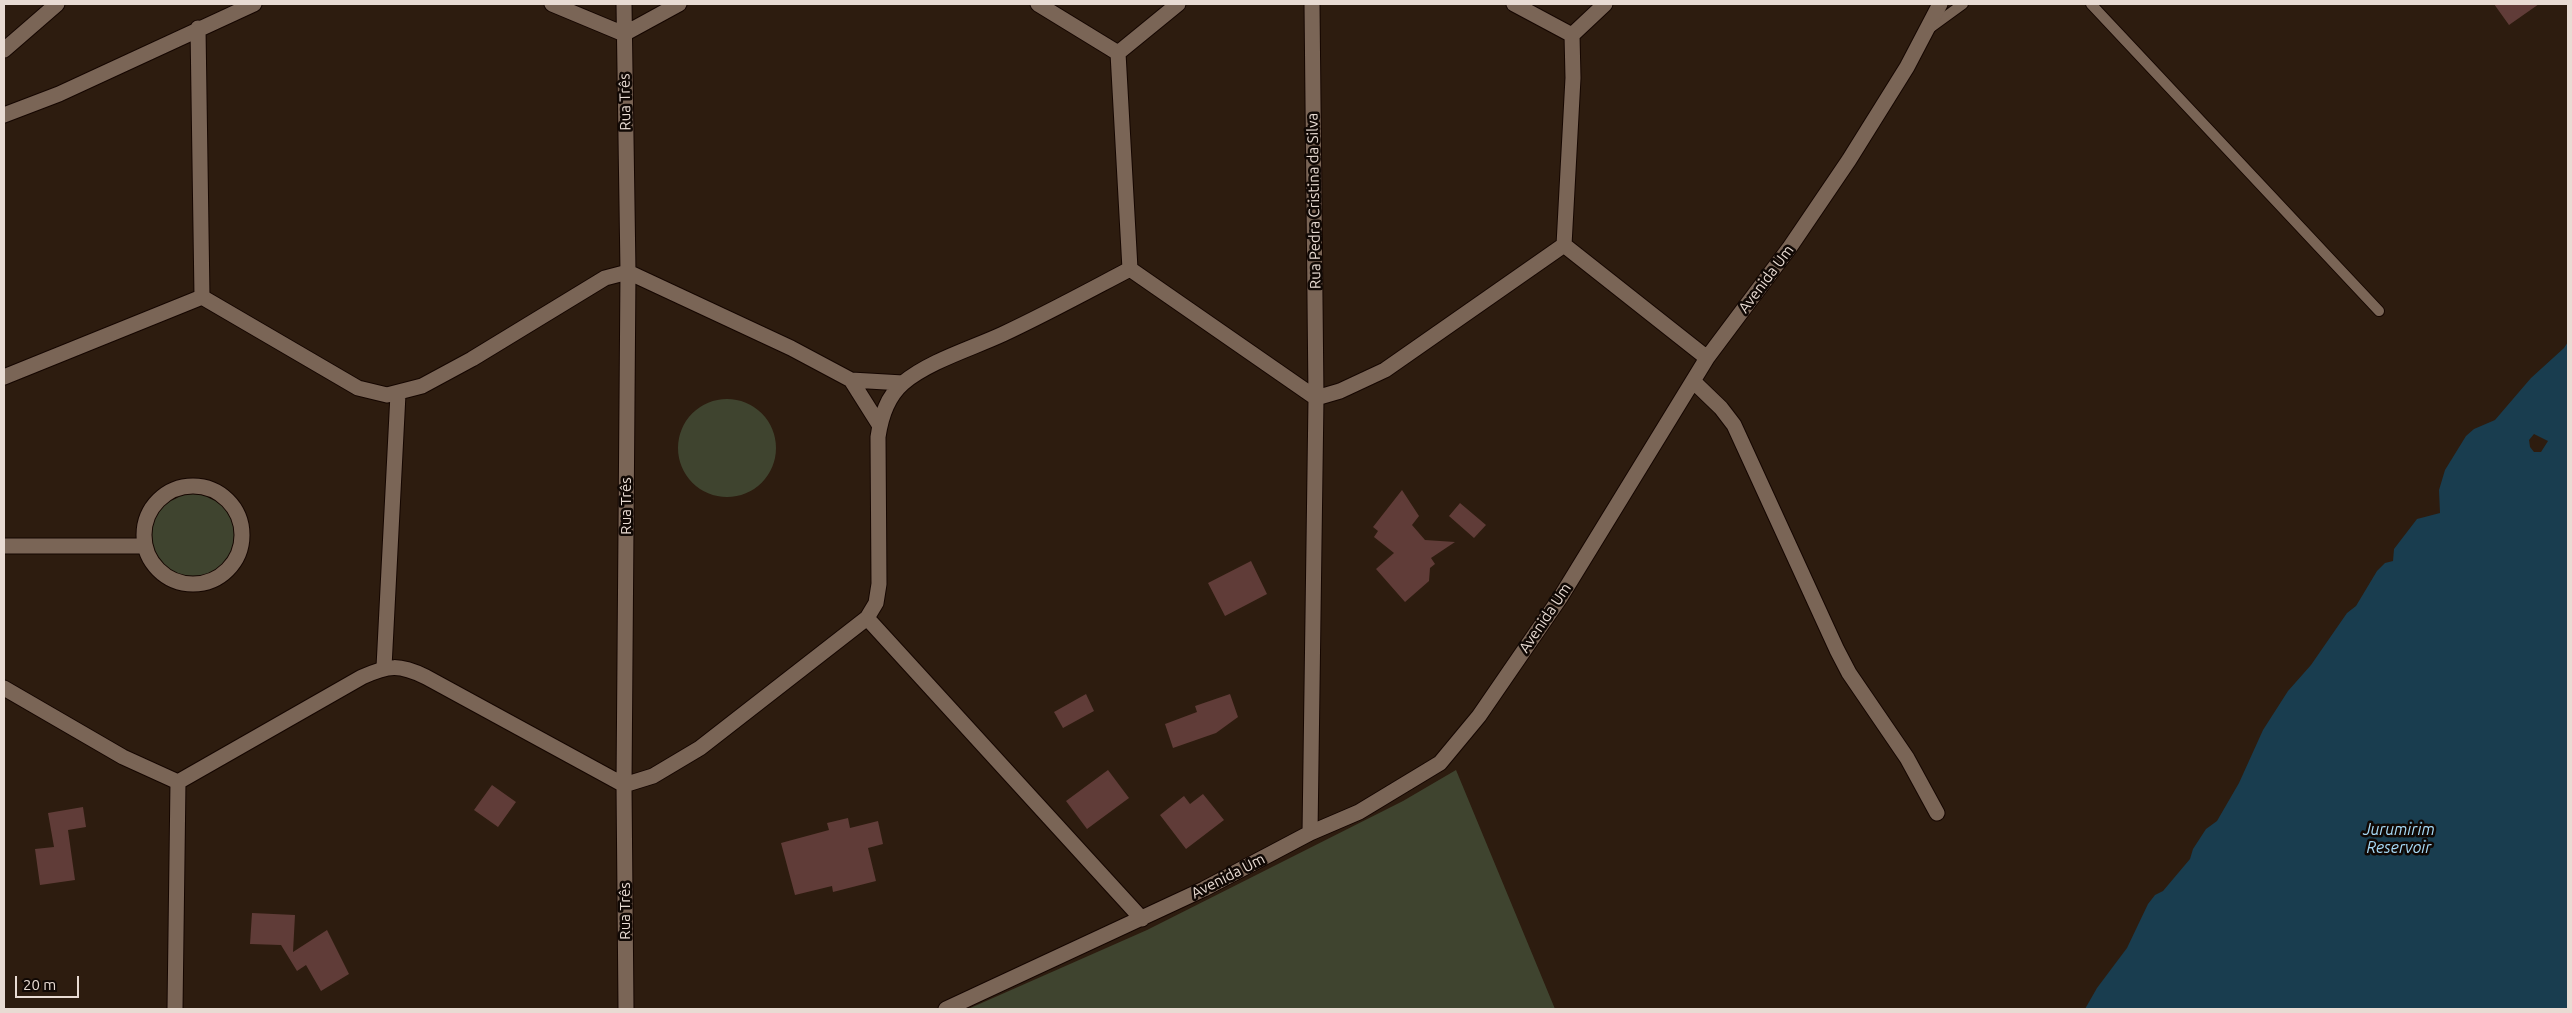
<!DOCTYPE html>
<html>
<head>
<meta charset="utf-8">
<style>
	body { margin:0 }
	#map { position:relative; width:2572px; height:1013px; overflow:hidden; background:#2d1c0f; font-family:Ubuntu,sans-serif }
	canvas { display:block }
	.frame { position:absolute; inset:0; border:5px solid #e8dbd3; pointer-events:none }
	.scale { position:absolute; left:15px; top:976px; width:64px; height:22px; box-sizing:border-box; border:2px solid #e8dbd3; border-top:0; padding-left:6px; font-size:15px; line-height:18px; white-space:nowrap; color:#e8dbd3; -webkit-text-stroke:4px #100804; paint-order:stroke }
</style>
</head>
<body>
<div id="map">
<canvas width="2572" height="1013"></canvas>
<div class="frame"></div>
<div class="scale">20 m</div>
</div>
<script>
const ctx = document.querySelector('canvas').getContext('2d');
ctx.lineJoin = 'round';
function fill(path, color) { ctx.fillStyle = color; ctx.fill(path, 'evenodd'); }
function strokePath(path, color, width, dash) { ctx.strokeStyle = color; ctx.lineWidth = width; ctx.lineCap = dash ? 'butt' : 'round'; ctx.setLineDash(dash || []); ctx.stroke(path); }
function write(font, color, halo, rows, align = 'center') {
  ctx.font = font + ' Ubuntu,sans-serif'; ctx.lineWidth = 5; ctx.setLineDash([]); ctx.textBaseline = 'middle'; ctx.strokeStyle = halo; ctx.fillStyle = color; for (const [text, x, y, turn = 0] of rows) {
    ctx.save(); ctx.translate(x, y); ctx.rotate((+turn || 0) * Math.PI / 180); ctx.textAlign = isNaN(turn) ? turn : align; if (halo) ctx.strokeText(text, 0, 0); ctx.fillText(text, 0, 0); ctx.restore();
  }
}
fill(new Path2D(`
	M678 448a49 49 0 1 1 98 0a49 49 0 1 1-98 0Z
	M150 535a43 43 0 1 1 86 0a43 43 0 1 1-86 0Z
	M 1456,770 L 1555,1009 L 968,1009 L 1147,930 L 1403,801 Z`), '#3f442f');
fill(new Path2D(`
	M 2568,342 L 2568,1009 L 2085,1009 L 2097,988 L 2127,948 L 2148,904 L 2155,895 L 2163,891 L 2190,859 L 2193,849 L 2206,829 L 2217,821 L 2239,783 L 2263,730 L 2288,691 L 2311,665 L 2347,613 L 2356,606 L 2377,571 L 2385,563 L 2393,561 L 2394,549 L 2417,519 L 2440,513 L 2439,490 L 2445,470 L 2466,436 L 2474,429 L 2495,420 L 2531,378 L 2564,348 ZM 2534,434 L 2548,441 L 2541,452 L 2534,452 L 2530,447 L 2529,440 Z`), '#193d4f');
fill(new Path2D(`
	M 2494,4 L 2539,4 L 2509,25 Z
	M 1402,490 L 1419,516 L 1412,525 L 1425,540 L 1455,542 L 1431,558 L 1435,564 L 1430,568 L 1429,581 L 1405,602 L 1376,569 L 1394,553 L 1374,537 L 1378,531 L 1373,527 Z
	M 1460,503 L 1486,525 L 1474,538 L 1449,516 Z
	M 1251,561 L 1267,594 L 1225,616 L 1208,583 Z
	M 1086,694 L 1094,711 L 1063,728 L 1054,712 Z
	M 1230,694 L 1238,717 L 1216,733 L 1173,748 L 1165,724 L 1197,712 L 1195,706 Z
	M 1108,770 L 1129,798 L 1087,829 L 1066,801 Z
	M 492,785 L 516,802 L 498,827 L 474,810 Z
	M 1203,794 L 1224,820 L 1186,849 L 1160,815 L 1184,796 L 1190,804 Z
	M 83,807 L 86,827 L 68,830 L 75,880 L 40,885 L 35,849 L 54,847 L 48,813 Z
	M 848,818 L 850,828 L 878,821 L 883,844 L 868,848 L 876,881 L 833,892 L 832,886 L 795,895 L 781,843 L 829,830 L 827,823 Z
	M 252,913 L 295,915 L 293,952 L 327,930 L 349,974 L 321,991 L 306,965 L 297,971 L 281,945 L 250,944 Z`), '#603c38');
const lane = new Path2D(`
	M 2091,4 L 2379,311
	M 1930,28 L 1963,4`);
const street = new Path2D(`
	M 552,4 L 624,34 L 679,4
	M 624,4 L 628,272 L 624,785 L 626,1009
	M 1038,4 L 1118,53
	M 1514,4 L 1572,35
	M 198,28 L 202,297
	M 4,50 L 57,4
	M 1118,53 L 1130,269
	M 1118,53 L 1178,4
	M 4,115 L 59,94 L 254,4
	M 1564,245 L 1573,78 L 1572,35 L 1605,4
	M 1564,245 L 1707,358
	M 1130,269 L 1316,398
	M 202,297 L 358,388 L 387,395 L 422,386 L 472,359 L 605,278 L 628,272 L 791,348 L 851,380 L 903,383
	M 4,377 L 202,297
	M 851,380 L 880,426
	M 1693,381 L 1721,408 L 1734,425 L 1837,650 L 1849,673 L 1907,758 L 1937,813
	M 1316,398 L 1340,391 L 1385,370 L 1564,245
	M144 535a49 49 0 1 1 98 0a49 49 0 1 1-98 0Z
	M 4,546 L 144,546
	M 867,618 L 1142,919
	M 384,667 L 398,394
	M 4,688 L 123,757 L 178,782
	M 178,782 L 362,677 C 389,665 399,664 426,677 L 624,785 L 653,776 L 700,748 L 867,618 L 876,603 L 879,584 L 878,437 C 881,416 887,397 903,383 C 929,361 973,348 1003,334 C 1046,314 1088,291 1130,269
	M 1310,833 L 1316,398 L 1312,4
	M 175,1009 L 178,782
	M 946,1009 L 1204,889 L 1310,833 L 1359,812 L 1440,763 L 1479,716 L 1560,598 L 1707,358 L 1790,247 L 1849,160 L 1907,67 L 1940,4`);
strokePath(lane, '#150600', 12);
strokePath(street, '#150600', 17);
strokePath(lane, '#7a6556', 10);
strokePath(street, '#7a6556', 15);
write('15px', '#e8dbd3', '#100804', [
	["Rua Três",625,102,-91],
	["Rua Pedra Cristina da Silva",1314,201,-91],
	["Avenida Um",1766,279,-53],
	["Rua Três",626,506,-90],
	["Avenida Um",1545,618,-56],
	["Avenida Um",1228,876,-27],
	["Rua Três",625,911,-90]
]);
write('italic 16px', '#a8dbf8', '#100804', [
	["Jurumirim",2399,830],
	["Reservoir",2399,848]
]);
</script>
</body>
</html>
